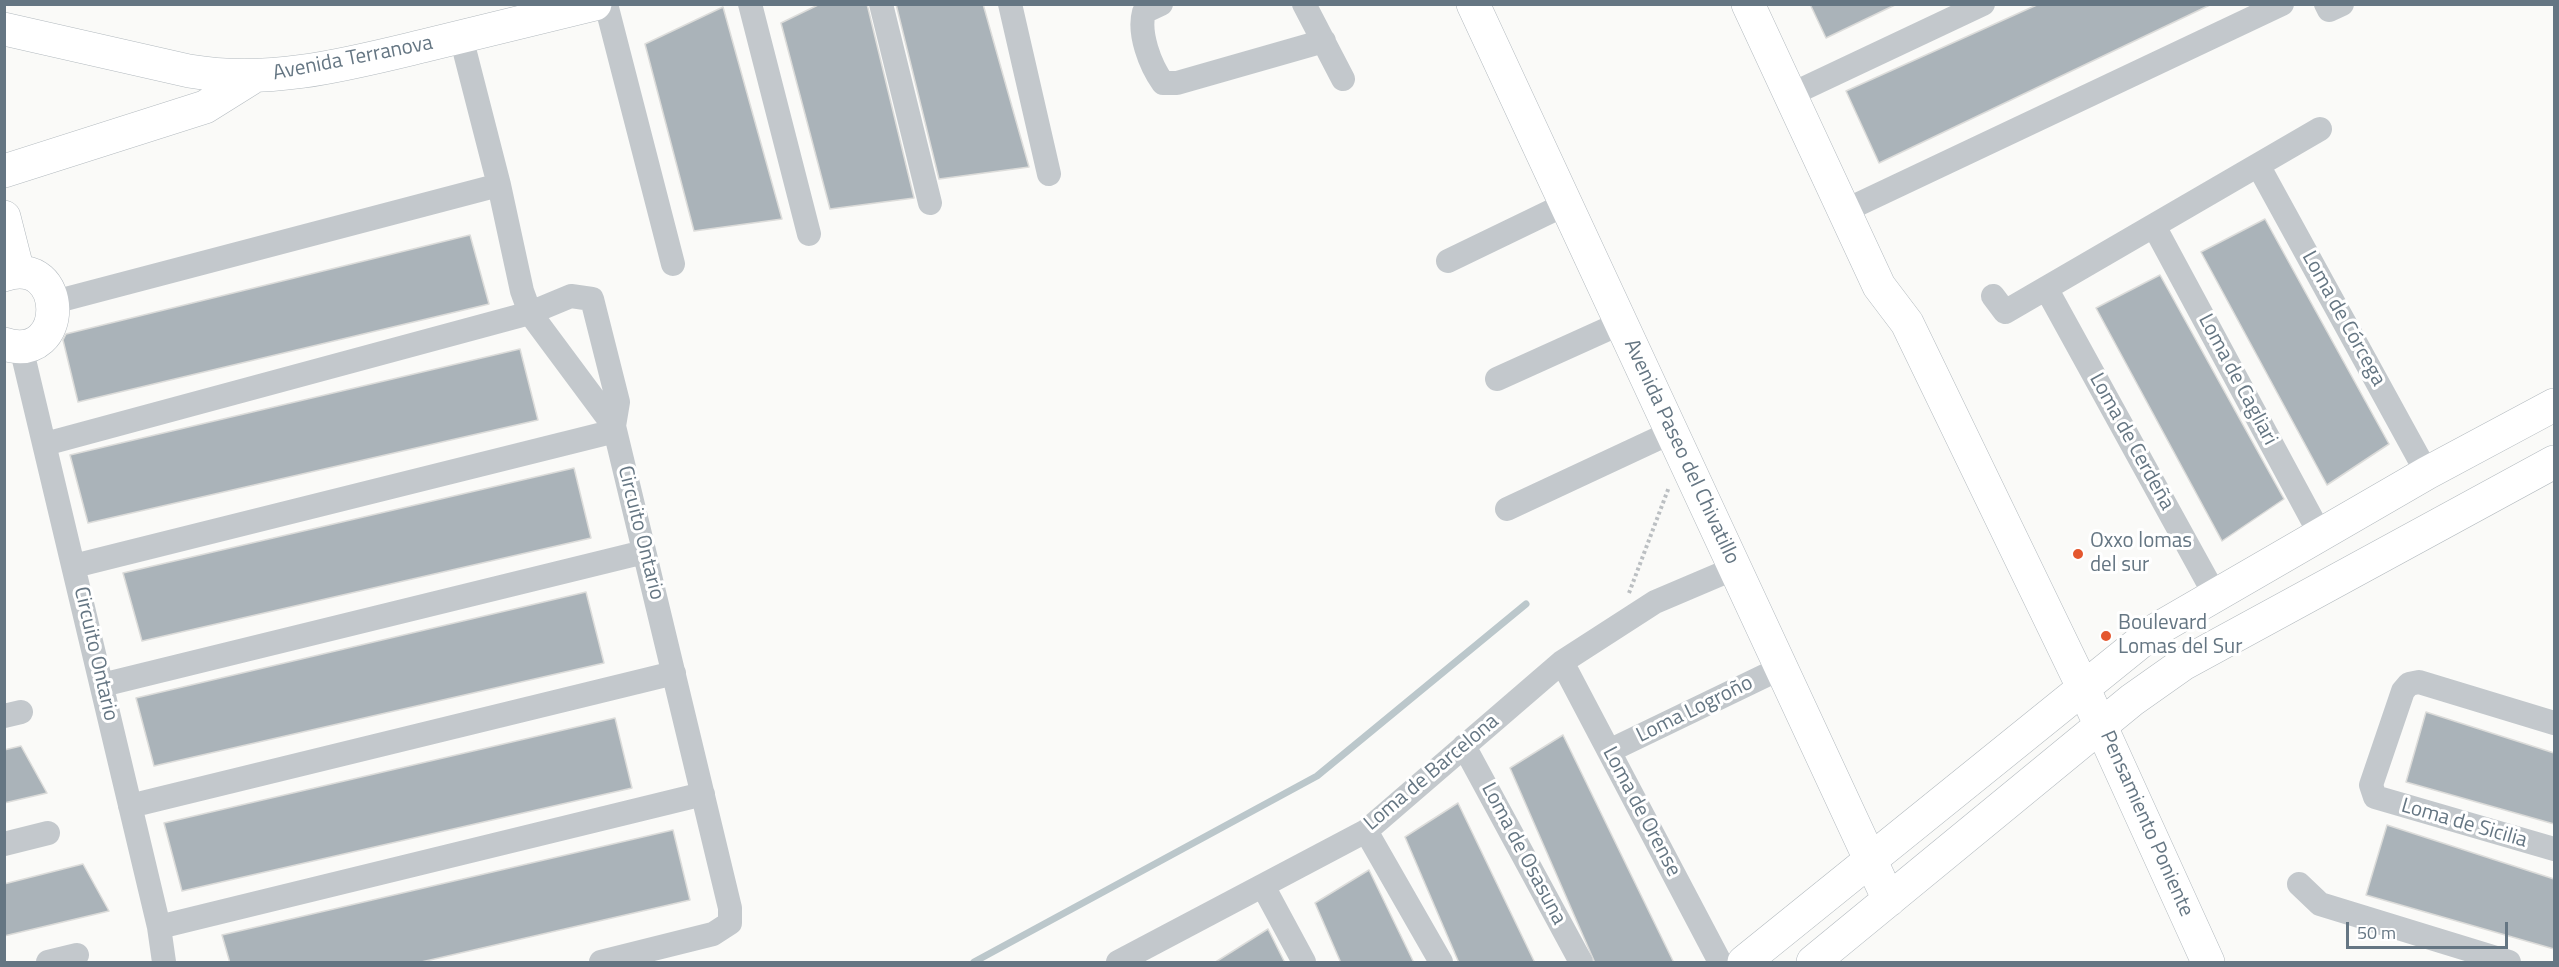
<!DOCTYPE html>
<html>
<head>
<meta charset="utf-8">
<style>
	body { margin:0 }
	#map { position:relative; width:2559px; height:967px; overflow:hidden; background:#fafaf8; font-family:"Titillium Web",sans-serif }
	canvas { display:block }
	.frame { position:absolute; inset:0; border:6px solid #657683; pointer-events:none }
	.scale { position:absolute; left:2346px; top:922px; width:162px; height:27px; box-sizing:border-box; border:3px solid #657683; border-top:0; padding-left:8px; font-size:18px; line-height:21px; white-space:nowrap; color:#657683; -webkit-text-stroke:4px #fff; paint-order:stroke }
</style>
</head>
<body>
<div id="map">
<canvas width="2559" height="967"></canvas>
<div class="frame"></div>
<div class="scale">50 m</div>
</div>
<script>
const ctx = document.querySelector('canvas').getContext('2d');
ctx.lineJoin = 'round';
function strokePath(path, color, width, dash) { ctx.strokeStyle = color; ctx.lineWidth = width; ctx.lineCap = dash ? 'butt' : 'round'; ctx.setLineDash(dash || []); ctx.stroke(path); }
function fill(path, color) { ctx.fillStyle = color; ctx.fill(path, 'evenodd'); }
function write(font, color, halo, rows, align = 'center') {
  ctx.font = font + ' "Titillium Web",sans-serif'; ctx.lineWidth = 6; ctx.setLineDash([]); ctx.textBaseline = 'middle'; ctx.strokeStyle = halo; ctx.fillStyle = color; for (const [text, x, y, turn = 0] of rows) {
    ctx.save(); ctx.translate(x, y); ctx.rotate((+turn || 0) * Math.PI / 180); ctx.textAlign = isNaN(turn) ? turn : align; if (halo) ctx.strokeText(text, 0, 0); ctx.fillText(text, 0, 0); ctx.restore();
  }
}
strokePath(new Path2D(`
	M 974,962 L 1317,776 L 1526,604`), '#bbc7cb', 7);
const building = new Path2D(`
	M 820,4 L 867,4 L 914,198 L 830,209 L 781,23 Z
	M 896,4 L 983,4 L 1029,167 L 939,179 Z
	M 1810,4 L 1897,4 L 1826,38 Z
	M 2039,4 L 2212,4 L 1879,163 L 1846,91 Z
	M 723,7 L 782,219 L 694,231 L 645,44 Z
	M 2265,219 L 2389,444 L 2327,485 L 2201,252 Z
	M 470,235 L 489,304 L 78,402 L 63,340 L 66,334 Z
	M 2160,275 L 2284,499 L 2222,541 L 2096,308 Z
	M 520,349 L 538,420 L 88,523 L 70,455 Z
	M 574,468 L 591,538 L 142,641 L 123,573 Z
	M 586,592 L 604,663 L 154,766 L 136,698 Z
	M 2426,712 L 2554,753 L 2554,824 L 2406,782 Z
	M 615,718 L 632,788 L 182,891 L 164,823 Z
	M 1563,735 L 1674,963 L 1595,963 L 1510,768 Z
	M 21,746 L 47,793 L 4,803 L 4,750 Z
	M 1458,803 L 1535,963 L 1459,963 L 1405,837 Z
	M 2387,825 L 2554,879 L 2554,949 L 2366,895 Z
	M 673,830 L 690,900 L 417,963 L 230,963 L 222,935 Z
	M 83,864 L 109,911 L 4,936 L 4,884 Z
	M 1369,870 L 1414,963 L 1341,963 L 1315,903 Z
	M 1268,929 L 1285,963 L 1214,963 Z`);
fill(building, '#aab3b9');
strokePath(building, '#dcdcda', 1.5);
const secondary = new Path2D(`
	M 1473,4 L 1889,900
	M 1748,4 L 1879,286 L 1907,323 L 2083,687 L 2208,962
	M 4,29 L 189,71 C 271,85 348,64 427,45 C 483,31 539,18 595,4
	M 4,171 L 205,107 L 253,77
	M 4,217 L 18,272
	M 4,275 C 68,253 70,365 4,344
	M 1744,962 L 2154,631 L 2427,473 L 2554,405
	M 1813,962 L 2132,700 L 2183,664 L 2554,462`);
strokePath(secondary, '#b3babf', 34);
strokePath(new Path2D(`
	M 1629,593 L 1669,487`), '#bbbfc2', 4, [3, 3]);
strokePath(new Path2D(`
	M 606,4 L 673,264
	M 750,4 L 809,234
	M 881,4 L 930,203
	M 1010,4 L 1049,174
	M 1161,4 L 1144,12 C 1138,33 1150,65 1163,83 L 1177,83 L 1324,41
	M 1304,4 L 1343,79
	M 2326,4 L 2329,10 L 2342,4
	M 461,37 L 499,185 L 522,291 L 530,313 L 614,426 L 730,908 L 730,923 L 713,934 L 601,962
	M 1790,95 L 1983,4
	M 2258,165 L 2427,473
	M 1844,211 L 2282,4
	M 2154,226 L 2320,534
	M 1448,261 L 1566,204
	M 2046,288 L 2215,595
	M 1993,296 L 2005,312 L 2320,129
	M 54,302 L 499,185
	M 21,347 L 159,927 L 164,962
	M 1497,379 L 1621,323
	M 45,444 L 530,313 L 571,296 L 592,299 L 618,402 L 614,426
	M 1507,509 L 1672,432
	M 74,566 L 615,431
	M 1562,662 L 1720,962
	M 102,685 L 644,552
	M 4,716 L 21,712
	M 2554,723 L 2419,682 L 2409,684 L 2403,691 L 2371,785 L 2375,797 L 2554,849
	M 1464,746 L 1581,962
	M 1609,751 L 1781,668
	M 130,806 L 674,673
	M 1366,831 L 1441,962
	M 4,844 L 48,833
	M 2299,884 L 2320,904 L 2509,962
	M 1263,886 L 1304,962
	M 159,927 L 703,794
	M 48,962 L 77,955
	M 1118,962 L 1366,831 L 1562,662 L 1655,602 L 1735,568`), '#c3c8cc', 24);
strokePath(secondary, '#fff', 33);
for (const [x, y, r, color] of [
	[2078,554,6,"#e4572e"],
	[2106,636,6,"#e4572e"]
]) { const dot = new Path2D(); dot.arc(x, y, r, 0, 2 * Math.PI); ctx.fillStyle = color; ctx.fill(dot); strokePath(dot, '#fff', 2); }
write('21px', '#657683', '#fff', [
	["Avenida Terranova",353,59,-11],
	["Loma de Córcega",2343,319,61],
	["Loma de Cagliari",2237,380,62],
	["Loma de Cerdeña",2131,442,61],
	["Avenida Paseo del Chivatillo",1681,452,65],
	["Circuito Ontario",640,533,76],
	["Circuito Ontario",95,654,77],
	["Loma Logroño",1695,710,-26],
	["Loma de Barcelona",1432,773,-40],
	["Loma de Orense",1641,812,62],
	["Pensamiento Poniente",2146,824,66],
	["Loma de Sicilia",2464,824,16],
	["Loma de Osasuna",1523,854,62]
]);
write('21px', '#657683', '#fff', [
	["Oxxo lomas",2090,542],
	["del sur",2090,566],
	["Boulevard",2118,624],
	["Lomas del Sur",2118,648]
], 'left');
</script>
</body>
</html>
